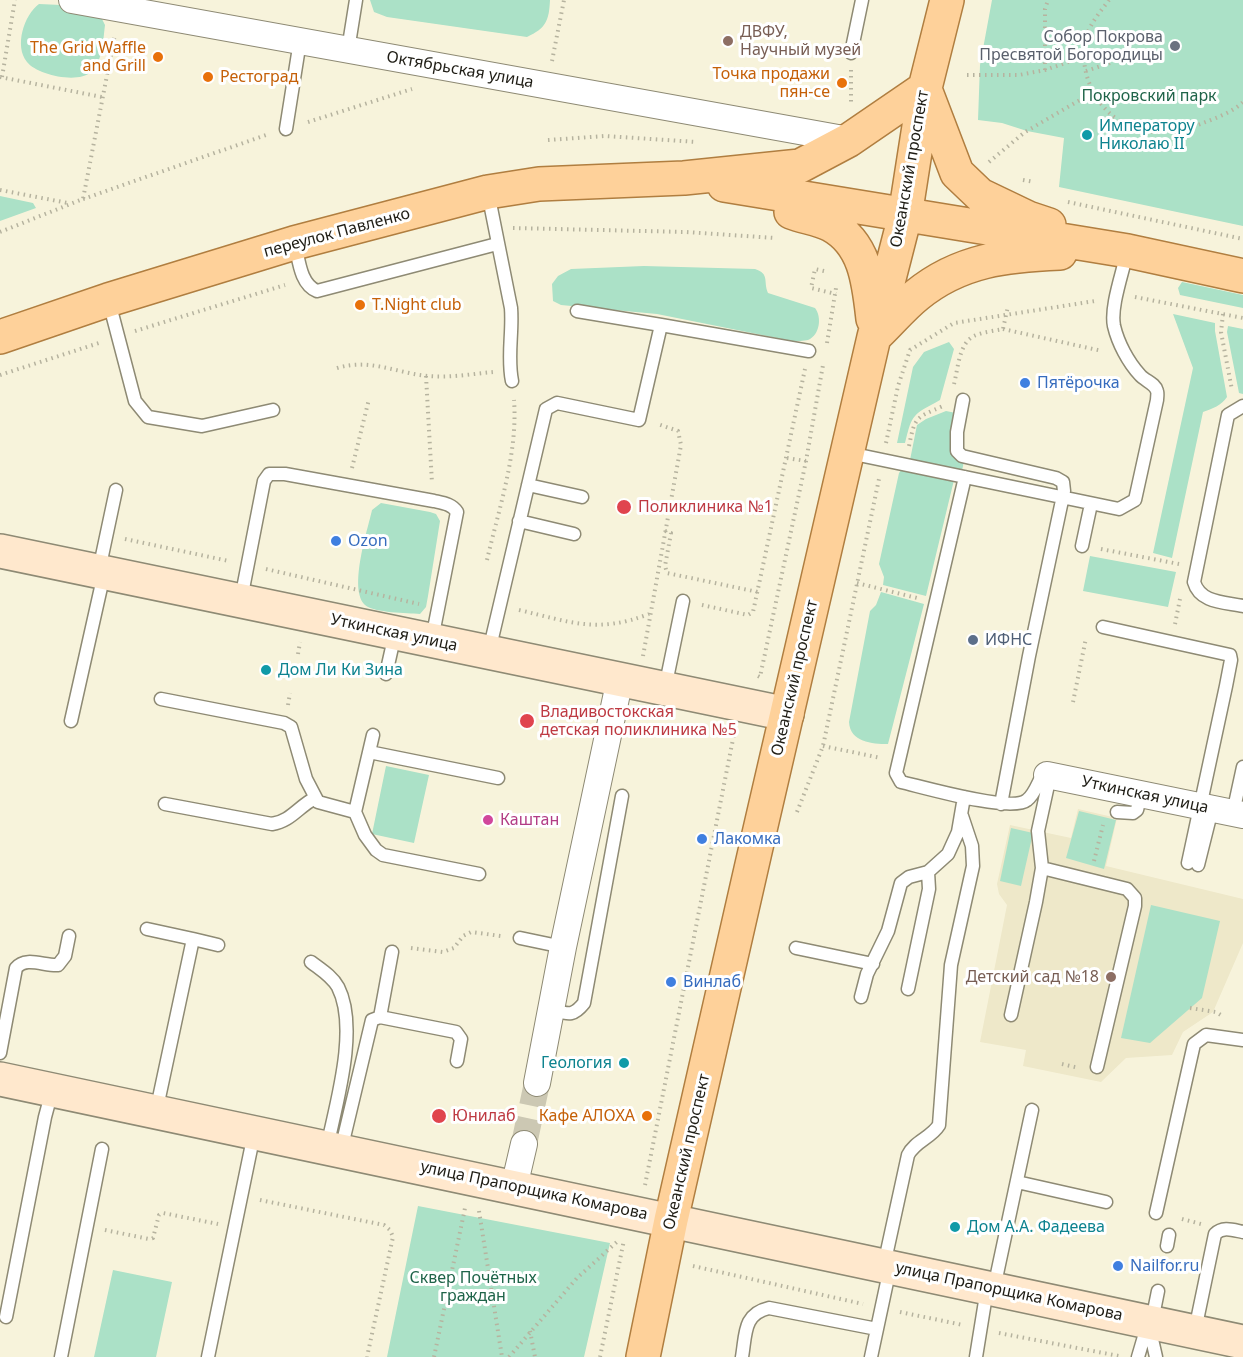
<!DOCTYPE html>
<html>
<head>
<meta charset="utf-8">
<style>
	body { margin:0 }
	canvas { display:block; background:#f7f3db }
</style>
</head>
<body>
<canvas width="1243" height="1357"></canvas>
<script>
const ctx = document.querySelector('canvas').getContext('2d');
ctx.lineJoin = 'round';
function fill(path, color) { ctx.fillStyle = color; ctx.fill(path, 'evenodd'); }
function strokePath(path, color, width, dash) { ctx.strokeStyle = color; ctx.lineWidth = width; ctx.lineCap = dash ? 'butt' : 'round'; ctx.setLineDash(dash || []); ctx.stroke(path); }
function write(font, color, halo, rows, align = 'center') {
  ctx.font = font + ' "Noto Sans",sans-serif'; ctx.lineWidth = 6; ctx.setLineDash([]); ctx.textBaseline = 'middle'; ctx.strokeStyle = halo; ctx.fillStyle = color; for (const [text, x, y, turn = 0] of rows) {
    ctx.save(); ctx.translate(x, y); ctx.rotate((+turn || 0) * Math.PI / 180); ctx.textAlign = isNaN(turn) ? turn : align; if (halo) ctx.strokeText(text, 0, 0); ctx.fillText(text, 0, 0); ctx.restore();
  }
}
fill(new Path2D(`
	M 1078,809 L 1117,818 L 1106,866 L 1243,899 L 1243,943 L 1213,1012 L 1183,1032 L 1172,1055 L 1126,1058 L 1101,1082 L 1023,1066 L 1026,1050 L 980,1042 L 1007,905 L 999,894 L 997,884 L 1010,825 L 1071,838 Z`), '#eee8c9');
fill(new Path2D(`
	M 370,0 L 550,0 C 549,21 546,28 527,37 L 387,17 L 374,12 Z
	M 992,0 L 1243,0 L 1243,226 L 1059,187 L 1064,138 L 1027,131 L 1002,123 L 978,120 L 980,65 Z
	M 39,4 L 61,5 L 100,15 L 105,25 C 103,40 103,61 91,72 C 78,84 37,75 27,62 C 14,46 24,15 39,4 Z
	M 0,196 L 33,203 L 36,208 L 0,221 Z
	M 644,266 L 755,269 C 770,274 763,281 768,293 L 815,308 C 822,317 820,335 808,340 C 804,341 797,341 792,341 L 657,314 L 561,305 L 553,301 L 552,284 L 558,276 L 571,269 Z
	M 1182,282 L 1243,295 L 1243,308 L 1180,295 L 1178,288 Z
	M 1173,314 L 1215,323 L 1215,331 L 1227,397 C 1222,405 1212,409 1203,412 L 1172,558 L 1153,553 L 1193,368 Z
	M 1228,326 L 1243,329 L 1243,394 L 1239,393 L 1227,332 Z
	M 949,342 L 954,349 L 940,400 C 913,415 912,413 905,443 L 897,443 L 913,367 L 924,352 Z
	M 946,411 L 956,413 C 952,435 945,446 964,461 L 962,471 L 910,460 L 917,425 L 926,419 Z
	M 902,469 L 954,480 L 926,596 L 883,585 L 884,577 L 879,564 L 899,473 Z
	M 381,503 L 430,512 L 436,514 L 440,521 L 428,596 L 426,607 L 420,614 C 407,613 375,613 365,605 C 348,589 368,529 372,510 Z
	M 1090,556 L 1176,572 L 1168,607 L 1083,591 Z
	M 881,592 L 924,604 L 888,744 C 872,744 850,742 849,722 L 870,611 L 876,605 Z
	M 386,766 L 429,775 L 414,843 L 372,834 Z
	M 1079,811 L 1116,820 L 1104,869 L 1066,858 Z
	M 1011,828 L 1033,833 L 1021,886 L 1000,881 Z
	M 1151,905 L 1220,921 L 1202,998 L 1150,1043 L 1121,1038 Z
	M 418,1206 L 610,1243 L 584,1357 L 387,1357 Z
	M 113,1270 L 172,1282 L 156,1357 L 94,1357 Z`), '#abe1c7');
strokePath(new Path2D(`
	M 524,1144 L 537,1083`), '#ccc8b3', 26, [26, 13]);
const lane = new Path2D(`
	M 348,50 L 356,0
	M 851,53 L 862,0
	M 286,129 L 300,41
	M 488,193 L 511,308 C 513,332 507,357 512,381
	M 295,244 C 299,260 300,284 317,291 L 497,244
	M 109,302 L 135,401 L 148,417 L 202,426 L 273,410
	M 661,325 L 809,351
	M 963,400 L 957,432 L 957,451 L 962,456 L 1056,478 L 1063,482 L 1064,491 L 1029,656 L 1001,804
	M 1243,406 L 1228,415 L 1194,582 C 1200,603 1224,602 1243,606
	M 849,453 L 1119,509 L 1135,500 L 1157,400 C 1157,398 1158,392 1157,391 C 1155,383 1145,381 1140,375 C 1128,362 1118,343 1114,326 C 1110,307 1123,272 1127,252
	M 965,477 L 896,773 L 901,782 C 923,787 1012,813 1027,800 C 1034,795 1038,783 1042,776 L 1047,775
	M 528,485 L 582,497
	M 519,521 L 574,534
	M 1082,546 L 1091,504
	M 99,570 L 116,490
	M 241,599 L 264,481 L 269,474 L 285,474 L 434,501 C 443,503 452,504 457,512 L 432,639
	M 1103,627 L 1230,655 L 1231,660 L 1226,686 L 1188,863
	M 489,651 L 546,409 L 557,403 L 639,420 L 661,325 L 577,311
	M 386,674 L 395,634
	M 665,688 L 683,601
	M 161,699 L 284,723 L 291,727 L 306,779 L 318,802 L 355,812
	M 71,721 L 104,574
	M 373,735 L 355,812 L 365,835 L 376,850 L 383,855 L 479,874
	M 369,752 L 498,778
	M 165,804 L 272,824 C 291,821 298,807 315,798
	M 1117,812 L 1133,813 L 1137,810 L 1141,794
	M 1233,813 L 1243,767
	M 1198,865 L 1212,809
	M 1042,868 L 1127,889 L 1135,898 L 1135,906 L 1097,1067
	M 147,929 L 193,939 L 156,1112
	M 520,938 L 563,947
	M 193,939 L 218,945
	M 796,948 L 873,964
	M 311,962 C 320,969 332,976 338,987 C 359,1028 336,1104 327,1147
	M 908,989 L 929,889 L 928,872
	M 861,997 L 867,974 L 888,931 L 901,883 L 909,877 L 928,872 L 948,854 L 958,832 L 964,797
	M 552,1010 C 568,1014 573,1017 584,1003 L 622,796
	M 1011,1015 L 1036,902 L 1042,868 L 1038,831 L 1050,776
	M 380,1017 L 392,952
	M 0,1053 L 16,968 C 26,956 44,966 58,965 L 65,956 L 69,936
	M 341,1150 L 372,1020 L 380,1017 L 456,1032 L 461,1039 L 457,1061
	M 1017,1182 L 1106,1202
	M 1156,1213 L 1194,1044 L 1206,1035 L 1243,1040
	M 1167,1246 L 1169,1235
	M 884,1265 L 908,1155 C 915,1141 931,1138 939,1125 L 951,965 L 973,866 L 972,846 L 962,816
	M 994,1288 L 1032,1110
	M 6,1317 L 45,1117 L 52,1091
	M 1152,1321 L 1158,1291
	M 1149,1326 L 1156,1357
	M 1195,1330 L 1215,1234 C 1223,1226 1233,1230 1243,1232
	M 61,1357 L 102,1149
	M 208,1357 L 254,1134
	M 742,1357 C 746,1334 743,1314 769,1308 L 877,1329
	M 871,1357 L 890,1268
	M 976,1357 L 987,1289
	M 1138,1357 L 1148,1323`);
const street = new Path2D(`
	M 72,0 L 849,140
	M 1047,775 L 1243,815
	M 537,1083 L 563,947 L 620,679
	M 514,1187 L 524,1144`);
const secondary = new Path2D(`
	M 0,551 L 787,714
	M 0,1079 L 1243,1342`);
const primary = new Path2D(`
	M 926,92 L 957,173 L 980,195 L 1028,218 L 1049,225
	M 724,185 L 1128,251 L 1243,276
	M 791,212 C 804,217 820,219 831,225 C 866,244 869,284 873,319
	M 0,337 L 108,300 L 294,243 L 488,192 L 539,184 L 684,178 L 800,166 L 849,140 L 925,88
	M 874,337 C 889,323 902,307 917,295 C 960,260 1007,255 1060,253
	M 643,1357 L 671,1220 L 759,834 L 874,337 L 905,216 L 925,88 L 947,0`);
strokePath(lane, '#8e8a74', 15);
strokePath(street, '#8e8a74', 28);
strokePath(secondary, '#8e8a74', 36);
strokePath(primary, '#b07e40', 36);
strokePath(new Path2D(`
	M 1109,0 C 1101,11 1091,22 1087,35 C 1075,74 1100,119 1139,130 C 1157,135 1185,130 1203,123 C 1216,118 1233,112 1243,102
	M 552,61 L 564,0
	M 851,70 L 851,102
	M 1045,70 L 1045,9 L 1048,0
	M 1086,71 L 1110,63
	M 967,75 L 1019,75 L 1045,70 L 1083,57
	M 0,77 L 102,97
	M 2,77 L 15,0
	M 308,122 L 412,89
	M 548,140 L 605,136 L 697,142
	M 989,162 L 1025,132 L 1092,93
	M 1023,180 L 1034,182
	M 0,190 L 68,203
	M 83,199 L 269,134
	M 1068,202 L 1243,239
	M 513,228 L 686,232 L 775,238
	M 0,232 L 83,199 L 115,34
	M 824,271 L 815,269 L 811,288 L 836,294
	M 1135,297 L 1243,318
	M 1223,314 L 1221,332 L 1232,390
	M 1003,329 L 1102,351
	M 135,331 L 285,285
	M 827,343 L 836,288
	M 337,368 C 370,358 396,373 428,376 C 449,378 472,374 493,372
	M 0,375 L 99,343
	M 426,376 L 432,483
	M 954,384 C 958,369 959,343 974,336 C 982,332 994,331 1003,329 L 1008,306
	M 886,443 L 898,386 L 910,350 L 954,323 L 1095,301
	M 909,446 C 915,416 916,418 943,406
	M 787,458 L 806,461
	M 352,468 L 369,399
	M 665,531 L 671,533 L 665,566 L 667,573 L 758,592
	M 125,539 L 229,561
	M 1101,549 L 1179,564
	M 487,560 C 499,508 518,453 514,400
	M 266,569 L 419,604
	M 857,583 L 917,598
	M 702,605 L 748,615 L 753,612 L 805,369
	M 519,610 C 571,622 597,634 649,614
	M 1175,624 L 1180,599
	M 298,654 L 300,642
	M 643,656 L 681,445 L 678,431 L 658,424
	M 758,676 L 760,677 L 806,461 L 823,365
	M 1073,702 L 1086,638
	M 288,705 L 290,693
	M 823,746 L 881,758
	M 797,812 L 823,746 L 879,479
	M 1094,861 L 1103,825
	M 411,948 L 443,952 L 454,948 L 463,936 L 471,932 L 501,936
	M 1190,1008 L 1216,1012 L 1224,1017
	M 1062,1064 L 1079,1068
	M 645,1185 L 734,734
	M 260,1200 L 384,1225 L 390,1230 L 393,1237 L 367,1357
	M 479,1211 L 502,1357
	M 1182,1219 L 1201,1224
	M 105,1230 L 149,1239 L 153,1238 L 159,1215 L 163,1213 L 218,1224
	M 693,1266 L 863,1304
	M 900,1312 L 963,1325
	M 530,1331 L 535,1357
	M 999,1333 L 1119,1356
	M 434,1357 L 465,1208
	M 509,1357 L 577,1278 L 618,1241
	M 600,1357 L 624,1240`), '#b6b39f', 4, [1.5, 4.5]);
strokePath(lane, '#fff', 12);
strokePath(street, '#fff', 26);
strokePath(secondary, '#ffe8cd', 33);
strokePath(primary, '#fed19a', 33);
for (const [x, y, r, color] of [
	[728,41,6,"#8d6e63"],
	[1175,46,6,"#6b7280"],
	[158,57,6,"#e8710a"],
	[208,77,6,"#e8710a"],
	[842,83,6,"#e8710a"],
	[1087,135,6,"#0f9aa8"],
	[360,305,6,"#e8710a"],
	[1025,383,6,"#3f7fe0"],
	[624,507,8,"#e0444e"],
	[336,541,6,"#3f7fe0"],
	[973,640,6,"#5c6f8a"],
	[266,670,6,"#0f9aa8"],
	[527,721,8,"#e0444e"],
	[488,820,6,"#d1479c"],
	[702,839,6,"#3f7fe0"],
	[1111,977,6,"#8d6e63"],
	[671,982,6,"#3f7fe0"],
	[624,1063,6,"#0f9aa8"],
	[439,1116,8,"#e0444e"],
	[647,1116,6,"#e8710a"],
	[955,1227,6,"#0f9aa8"],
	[1118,1266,6,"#3f7fe0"]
]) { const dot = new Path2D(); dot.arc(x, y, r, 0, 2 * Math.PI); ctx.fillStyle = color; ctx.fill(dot); strokePath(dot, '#fff', 2); }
write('16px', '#785e54', '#fff', [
	["ДВФУ,",740,32],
	["Научный музей",740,50],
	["Детский сад №18",1099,977,"right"]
], 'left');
write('16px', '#5b616d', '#fff', [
	["Собор Покрова",1163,37],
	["Пресвятой Богородицы",1163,55]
], 'right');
write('16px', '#c56008', '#fff', [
	["The Grid Waffle",146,48],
	["and Grill",146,66],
	["Точка продажи",830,74],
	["пян-се",830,92],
	["Рестоград",220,77,"left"],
	["T.Night club",372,305,"left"],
	["Кафе АЛОХА",635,1116]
], 'right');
write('16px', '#1f1d15', '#fff', [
	["Октябрьская улица",460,70,10],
	["Океанский проспект",910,169,-80],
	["переулок Павленко",337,233,-15],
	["Уткинская улица",394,633,12],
	["Океанский проспект",795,678,-77],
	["Уткинская улица",1145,795,12],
	["Океанский проспект",687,1152,-77],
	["улица Прапорщика Комарова",534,1191,12],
	["улица Прапорщика Комарова",1009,1292,12]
]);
write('16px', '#1f6449', '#fff', [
	["Покровский парк",1149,96],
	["Сквер Почётных",473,1278],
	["граждан",473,1296]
]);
write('16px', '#0d838f', '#fff', [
	["Императору",1099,126],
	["Николаю II",1099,144],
	["Дом Ли Ки Зина",278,670],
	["Геология",612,1063,"right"],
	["Дом А.А. Фадеева",967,1227]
], 'left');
write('16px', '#366cbe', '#fff', [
	["Пятёрочка",1037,383],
	["Ozon",348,541],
	["Лакомка",714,839],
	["Винлаб",683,982],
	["Nailfor.ru",1130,1266]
], 'left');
write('16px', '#be3a42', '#fff', [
	["Поликлиника №1",638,507],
	["Владивостокская",540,712],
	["детская поликлиника №5",540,730],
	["Юнилаб",452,1116]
], 'left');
write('16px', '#4e5e75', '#fff', [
	["ИФНС",985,640]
], 'left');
write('16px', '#b23c85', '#fff', [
	["Каштан",500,820]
], 'left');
</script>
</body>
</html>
